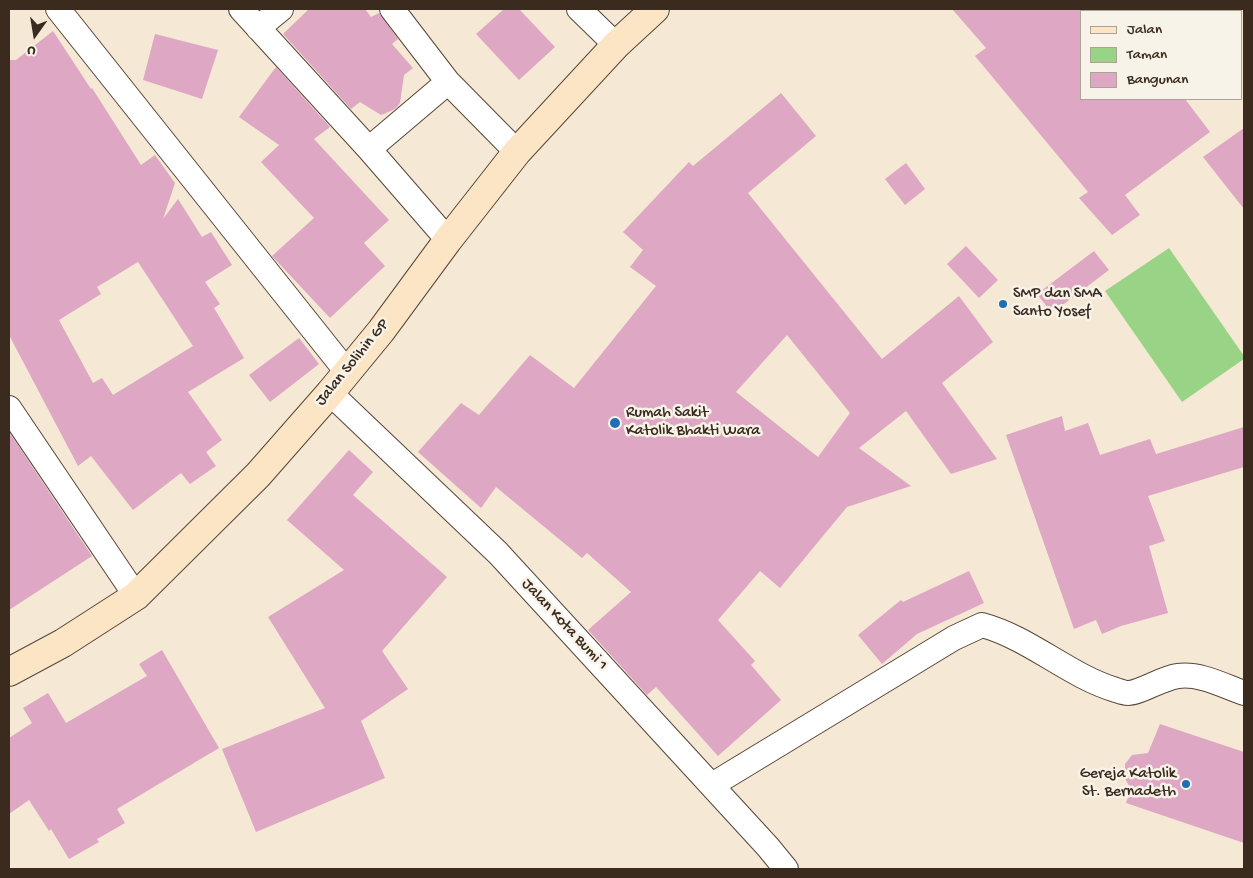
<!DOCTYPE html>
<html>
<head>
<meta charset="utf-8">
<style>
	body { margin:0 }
	#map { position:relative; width:1253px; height:878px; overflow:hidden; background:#f5e8d4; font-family:"Gochi Hand",sans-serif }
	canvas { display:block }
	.frame { position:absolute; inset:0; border:10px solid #3b2a1e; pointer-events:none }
	.legend { position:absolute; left:1080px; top:10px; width:162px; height:90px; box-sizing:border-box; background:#f7f3e8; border:1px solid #aca397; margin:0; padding:6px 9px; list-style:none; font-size:15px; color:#3b2a1e }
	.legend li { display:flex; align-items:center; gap:10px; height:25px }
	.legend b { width:25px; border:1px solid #aca397 }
	.north { position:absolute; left:10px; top:10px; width:50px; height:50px; -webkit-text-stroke:4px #f7f3e8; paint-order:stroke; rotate:193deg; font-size:14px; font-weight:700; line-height:20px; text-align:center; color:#3b2a1e }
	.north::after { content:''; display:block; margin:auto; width:18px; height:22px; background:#3b2a1e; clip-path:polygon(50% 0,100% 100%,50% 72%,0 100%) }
</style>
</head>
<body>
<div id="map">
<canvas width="1253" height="878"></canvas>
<div class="frame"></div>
<ul class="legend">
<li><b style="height:6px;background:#fce5c4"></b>Jalan</li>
<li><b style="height:14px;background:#99d386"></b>Taman</li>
<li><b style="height:14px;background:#dea7c4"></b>Bangunan</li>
</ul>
<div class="north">U</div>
</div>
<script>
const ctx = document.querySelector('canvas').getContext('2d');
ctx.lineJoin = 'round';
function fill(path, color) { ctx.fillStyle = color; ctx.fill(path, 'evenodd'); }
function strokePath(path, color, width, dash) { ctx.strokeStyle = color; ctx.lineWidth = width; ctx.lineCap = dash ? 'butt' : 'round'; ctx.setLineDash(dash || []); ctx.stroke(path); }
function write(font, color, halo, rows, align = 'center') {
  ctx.font = font + ' "Gochi Hand",sans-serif'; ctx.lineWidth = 5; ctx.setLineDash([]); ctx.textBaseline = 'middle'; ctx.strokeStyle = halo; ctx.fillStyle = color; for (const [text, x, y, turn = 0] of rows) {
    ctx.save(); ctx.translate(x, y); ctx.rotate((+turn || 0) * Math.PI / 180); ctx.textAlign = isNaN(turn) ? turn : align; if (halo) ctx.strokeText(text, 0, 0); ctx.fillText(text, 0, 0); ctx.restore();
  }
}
fill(new Path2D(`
	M 1169,248 L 1244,356 L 1244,359 L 1182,402 L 1105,291 Z`), '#99d386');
fill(new Path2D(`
	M 309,9 L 365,9 L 371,17 L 379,13 L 398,39 L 392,44 L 413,68 L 404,75 L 400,103 L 397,107 L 393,110 L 381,115 L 360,102 L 351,109 L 283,34 Z
	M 504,9 L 519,9 L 555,47 L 519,80 L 476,34 Z
	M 952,9 L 1082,9 L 1082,99 L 1185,99 L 1210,132 L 1125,195 L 1140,215 L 1112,235 L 1079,198 L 1088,192 L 975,56 L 986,48 Z
	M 53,31 L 91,89 L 92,88 L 141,165 L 155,155 L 175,183 L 163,219 L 178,199 L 202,237 L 211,232 L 232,265 L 205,282 L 220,304 L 214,308 L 244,358 L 188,392 L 222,440 L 206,452 L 216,466 L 190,484 L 181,473 L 133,510 L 91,456 L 78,466 L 9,335 L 9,60 L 16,60 ZM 138,262 L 193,346 L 113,395 L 102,378 L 93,383 L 59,320 L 101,294 L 97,287 Z
	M 155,34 L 218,50 L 202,99 L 143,80 Z
	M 276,67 L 330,127 L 314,139 L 389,220 L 364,243 L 385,266 L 330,318 L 272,256 L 314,218 L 261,162 L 279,145 L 239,117 Z
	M 781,93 L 816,136 L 748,193 L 882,359 L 959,296 L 993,342 L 942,383 L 997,459 L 951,474 L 906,411 L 859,448 L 911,486 L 847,507 L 780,588 L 760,571 L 718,620 L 755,661 L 751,665 L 781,700 L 718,756 L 656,687 L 647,695 L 588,630 L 631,592 L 587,553 L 582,558 L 496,487 L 481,508 L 418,452 L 461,403 L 479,415 L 530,355 L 574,388 L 656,286 L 630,267 L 643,250 L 623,232 L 689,162 L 693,166 ZM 787,335 L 850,413 L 818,457 L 736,392 Z
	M 1244,128 L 1244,209 L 1203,157 Z
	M 906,163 L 925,189 L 905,205 L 885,179 Z
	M 966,246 L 998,280 L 979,298 L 947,264 Z
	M 1094,251 L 1109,270 L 1052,313 L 1037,294 Z
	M 299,338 L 319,364 L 270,402 L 249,375 Z
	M 1062,416 L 1065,431 L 1088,423 L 1100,455 L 1150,439 L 1156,454 L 1244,427 L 1244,467 L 1148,496 L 1165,541 L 1149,546 L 1168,613 L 1121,626 L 1102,634 L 1096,620 L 1074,629 L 1006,435 Z
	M 9,432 L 92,556 L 9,610 Z
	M 349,450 L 373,472 L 353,495 L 447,577 L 382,651 L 408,689 L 361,721 L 385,778 L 256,832 L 222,749 L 325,708 L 268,617 L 344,570 L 287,520 Z
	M 969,571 L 984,603 L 917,634 L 882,664 L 858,635 L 901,600 L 903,602 Z
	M 162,650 L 219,748 L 117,809 L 125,823 L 97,839 L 99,842 L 69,859 L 51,829 L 49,831 L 29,800 L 9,814 L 9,738 L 32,723 L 23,708 L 48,693 L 66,723 L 147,676 L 139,664 Z
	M 1160,724 L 1244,752 L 1244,843 L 1126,803 L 1131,789 L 1125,779 L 1125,764 L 1132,755 L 1148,753 Z`), '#dea7c4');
const street = new Path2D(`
	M 58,9 L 347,372
	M 241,9 L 369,149 L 448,240
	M 392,9 L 448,82 L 517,152
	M 579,9 L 616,45
	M 258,28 L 281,9
	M 369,149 L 448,82
	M 330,393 L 498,553 L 768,847 L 786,869
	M 9,408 L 136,596
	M 712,785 L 954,638 L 982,625 C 1030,638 1069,676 1116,690 C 1119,691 1124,693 1128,693 C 1140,693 1162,678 1178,676 C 1200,673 1224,686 1244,693`);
const secondary = new Path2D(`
	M 9,672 L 63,643 L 136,596 L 258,475 L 330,393 L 381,331 L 448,240 L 517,152 L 616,45 L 655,9`);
strokePath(street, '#574639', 26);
strokePath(secondary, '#574639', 30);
strokePath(street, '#fff', 24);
strokePath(secondary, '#fce5c4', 28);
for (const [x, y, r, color] of [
	[1003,304,5,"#1f6fb2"],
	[615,423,6,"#1f6fb2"],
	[1186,784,5,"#1f6fb2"]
]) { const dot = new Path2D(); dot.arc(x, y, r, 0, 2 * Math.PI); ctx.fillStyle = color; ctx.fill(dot); strokePath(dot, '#f7f3e8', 2); }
write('16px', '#3b2a1e', '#f7f3e8', [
	["SMP dan SMA",1013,295],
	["Santo Yosef",1013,313],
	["Rumah Sakit",626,414],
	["Katolik Bhakti Wara",626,432],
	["Gereja Katolik",1176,775,"right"],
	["St. Bernadeth",1176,793,"right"]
], 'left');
write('16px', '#3b2a1e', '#f7f3e8', [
	["Jalan Solihin GP",353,363,-51],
	["Jalan Kota Bumi 1",564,625,47]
]);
</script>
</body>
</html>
